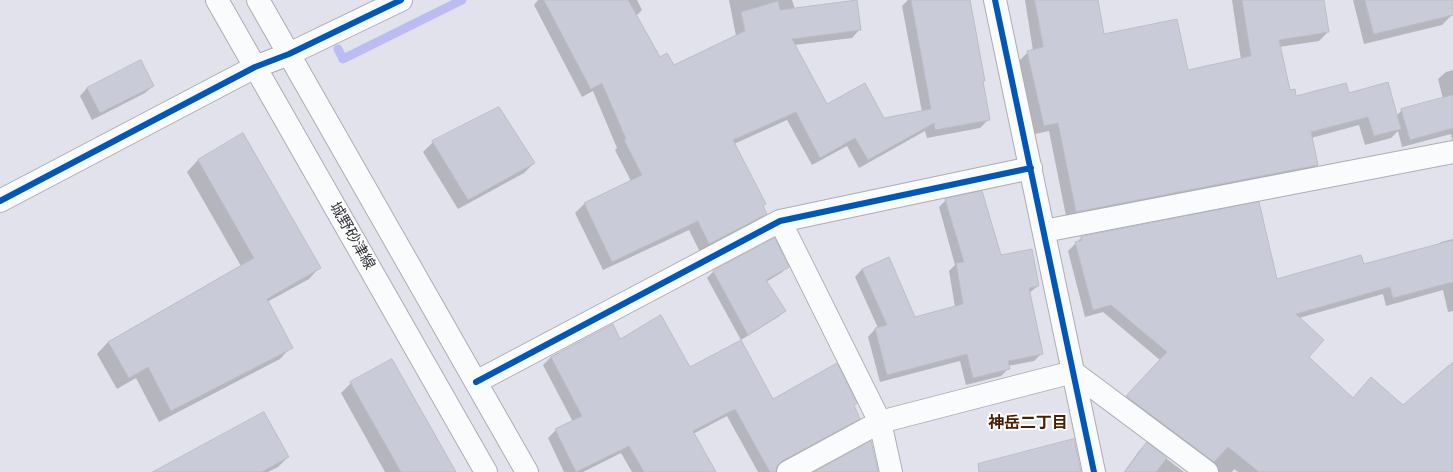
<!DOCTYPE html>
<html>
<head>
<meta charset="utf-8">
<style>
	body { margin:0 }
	canvas { display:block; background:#e1e2ec }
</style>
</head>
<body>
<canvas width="1453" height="472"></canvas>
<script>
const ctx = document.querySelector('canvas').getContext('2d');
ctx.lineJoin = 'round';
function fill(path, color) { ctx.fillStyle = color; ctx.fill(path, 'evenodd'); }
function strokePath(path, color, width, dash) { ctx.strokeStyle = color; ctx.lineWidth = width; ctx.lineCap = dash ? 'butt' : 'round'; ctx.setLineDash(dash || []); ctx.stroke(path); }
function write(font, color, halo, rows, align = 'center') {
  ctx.font = font + ' Karla,"Noto Sans JP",sans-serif'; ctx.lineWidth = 4; ctx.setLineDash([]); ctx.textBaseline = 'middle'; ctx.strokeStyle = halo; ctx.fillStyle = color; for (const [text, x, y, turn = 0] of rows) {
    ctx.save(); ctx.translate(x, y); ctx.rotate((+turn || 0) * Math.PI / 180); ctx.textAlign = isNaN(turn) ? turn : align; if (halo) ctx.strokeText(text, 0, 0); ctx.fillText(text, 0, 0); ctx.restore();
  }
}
fill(new Path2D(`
	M 538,0 L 637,0 L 642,10 L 636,16 L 660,58 L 732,141 L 734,140 L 700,58 L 736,36 L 729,0 L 792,0 L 795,9 L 860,29 L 852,38 L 794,45 L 827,105 L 884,119 L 922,112 L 902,6 L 908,0 L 969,0 L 984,80 L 982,82 L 988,120 L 980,128 L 927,138 L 925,131 L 859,168 L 847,146 L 812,165 L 787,120 L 734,144 L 766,213 L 757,222 L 700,252 L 689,230 L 603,270 L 575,213 L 584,204 L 631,181 L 615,150 L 617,148 L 593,91 L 582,97 L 534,5 Z
	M 1025,0 L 1097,0 L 1103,36 L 1187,71 L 1241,60 L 1232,0 L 1323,0 L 1328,32 L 1319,41 L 1279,47 L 1289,91 L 1295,97 L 1348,94 L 1397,115 L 1402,110 L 1443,99 L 1438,79 L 1446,72 L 1453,70 L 1453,144 L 1451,134 L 1402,147 L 1398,131 L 1391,138 L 1365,145 L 1359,125 L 1311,138 L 1317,165 L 1308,174 L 1067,221 L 1049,131 L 1035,134 L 1019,61 L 1028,52 L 1033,51 Z
	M 1353,0 L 1449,0 L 1452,15 L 1442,25 L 1364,44 Z
	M 153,86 L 145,93 L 92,120 L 80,96 L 87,88 Z
	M 243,135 L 320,267 L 309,279 L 267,302 L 291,347 L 280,359 L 159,422 L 136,378 L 117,389 L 97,354 L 108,342 L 241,266 L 187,172 L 198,160 Z
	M 433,142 L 534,163 L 524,173 L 458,209 L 423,152 Z
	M 946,200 L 1000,256 L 1038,286 L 1029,293 L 1042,353 L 1034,361 L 1008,366 L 1009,368 L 1001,376 L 966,385 L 960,361 L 880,382 L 868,337 L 875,329 L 878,328 L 855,277 L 862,269 L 915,318 L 955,307 L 949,271 L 955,265 L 939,207 Z
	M 1082,237 L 1276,281 L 1363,265 L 1438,245 L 1441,242 L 1453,239 L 1453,311 L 1448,312 L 1443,290 L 1386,306 L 1383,294 L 1299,318 L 1307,357 L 1352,399 L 1403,406 L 1453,373 L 1453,472 L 1238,472 L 1234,469 L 1232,472 L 1209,472 L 1120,405 L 1160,360 L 1103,312 L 1085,317 L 1068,251 Z
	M 788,267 L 781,273 L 766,282 L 785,311 L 778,317 L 741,340 L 707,278 L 714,271 Z
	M 612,325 L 620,340 L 773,400 L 853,406 L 859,418 L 851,426 L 776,467 L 775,472 L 758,472 L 727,416 L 693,434 L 715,472 L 632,472 L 621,453 L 583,472 L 564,472 L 548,438 L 556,430 L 573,422 L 543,365 L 551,357 Z
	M 351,383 L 454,472 L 385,472 L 341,393 Z
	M 1147,444 L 1184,472 L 1124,472 L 1139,451 Z
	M 288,457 L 278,467 L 268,472 L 167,472 Z`), '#0003');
strokePath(new Path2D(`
	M 338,49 L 343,59 L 462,0`), '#bbbdf2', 9);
const building = new Path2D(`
	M 544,0 L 628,0 L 660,57 L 667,53 L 674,65 L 745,31 L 741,12 L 778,1 L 780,10 L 857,0 L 861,30 L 792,39 L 827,104 L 865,83 L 884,118 L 931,109 L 911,0 L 970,0 L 985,81 L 983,81 L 990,120 L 935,130 L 934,123 L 868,160 L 855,138 L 820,158 L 796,112 L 733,140 L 766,204 L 763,206 L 767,214 L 709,244 L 698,221 L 612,262 L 584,203 L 642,175 L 624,140 L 626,139 L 602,83 L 591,89 Z
	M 1035,0 L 1098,0 L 1104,34 L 1177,19 L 1188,70 L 1251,56 L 1242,0 L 1324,0 L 1329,32 L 1279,40 L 1290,90 L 1295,89 L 1296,96 L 1346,83 L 1349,93 L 1388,82 L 1401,129 L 1374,136 L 1368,117 L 1311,132 L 1318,165 L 1076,212 L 1058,123 L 1044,126 L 1027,51 L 1043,47 Z
	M 1365,0 L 1453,0 L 1453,15 L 1374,34 Z
	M 141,60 L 154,86 L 100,113 L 87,88 Z
	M 1453,95 L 1453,128 L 1410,140 L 1401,109 Z
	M 499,107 L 535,163 L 468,200 L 432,141 Z
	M 243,133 L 321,268 L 267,299 L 293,348 L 171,411 L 148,367 L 129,378 L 108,342 L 254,258 L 198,160 Z
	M 982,191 L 1001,255 L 1032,249 L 1039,286 L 1029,288 L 1043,354 L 1008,361 L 1010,369 L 973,378 L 967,354 L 887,375 L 875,328 L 887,325 L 862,269 L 889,257 L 915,317 L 963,304 L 956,263 L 964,262 L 945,199 Z
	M 1259,202 L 1277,279 L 1361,255 L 1364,264 L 1453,240 L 1453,282 L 1393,298 L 1390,287 L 1296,314 L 1324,340 L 1309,357 L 1353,398 L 1371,377 L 1403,405 L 1453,362 L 1453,472 L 1259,472 L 1228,447 L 1214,462 L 1126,396 L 1167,352 L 1111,305 L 1093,310 L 1075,242 L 1082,240 L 1081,237 Z
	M 775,238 L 789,267 L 766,280 L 786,311 L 748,335 L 713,271 Z
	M 661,315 L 690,367 L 741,340 L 773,399 L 837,363 L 857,403 L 854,405 L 860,419 L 782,461 L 777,466 L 776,472 L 770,472 L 735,409 L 693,431 L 716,472 L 644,472 L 629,446 L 576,472 L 555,429 L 582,416 L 551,357 L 613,324 L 620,339 Z
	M 392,359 L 456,472 L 401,472 L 350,382 Z
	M 264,412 L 289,457 L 262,472 L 153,472 Z
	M 1074,439 L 1081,472 L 979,472 L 978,464 Z
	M 871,441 L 878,472 L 814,472 Z
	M 1147,442 L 1167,458 L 1156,472 L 1125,472 Z`);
fill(building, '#cacbd8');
strokePath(building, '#bcbdc4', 1);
const minor = new Path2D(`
	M 995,0 L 1094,472
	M 0,201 L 255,67 L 289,54 L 401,0
	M 780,221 L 880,422 L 891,472
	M 1044,231 L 1453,152
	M 476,382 L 780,221 L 1031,168
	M 788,472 L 880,422 L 1073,372 L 1207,472`);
const major = new Path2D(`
	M 217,0 L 486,472
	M 258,0 L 527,472`);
strokePath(minor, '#acadb5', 24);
strokePath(major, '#acadb5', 24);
strokePath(minor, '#fafbfc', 22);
strokePath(major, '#fafbfc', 22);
strokePath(new Path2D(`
	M 995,0 L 1094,472
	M 0,201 L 255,67 L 289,54 L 401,0
	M 476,382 L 780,221 L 1031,168`), '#0057b8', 6);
write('15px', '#313239', '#fff', [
	["城野砂津線",352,236,60]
]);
write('bold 16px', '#4c1e01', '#fff', [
	["神岳二丁目",1028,423]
]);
</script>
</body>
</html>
